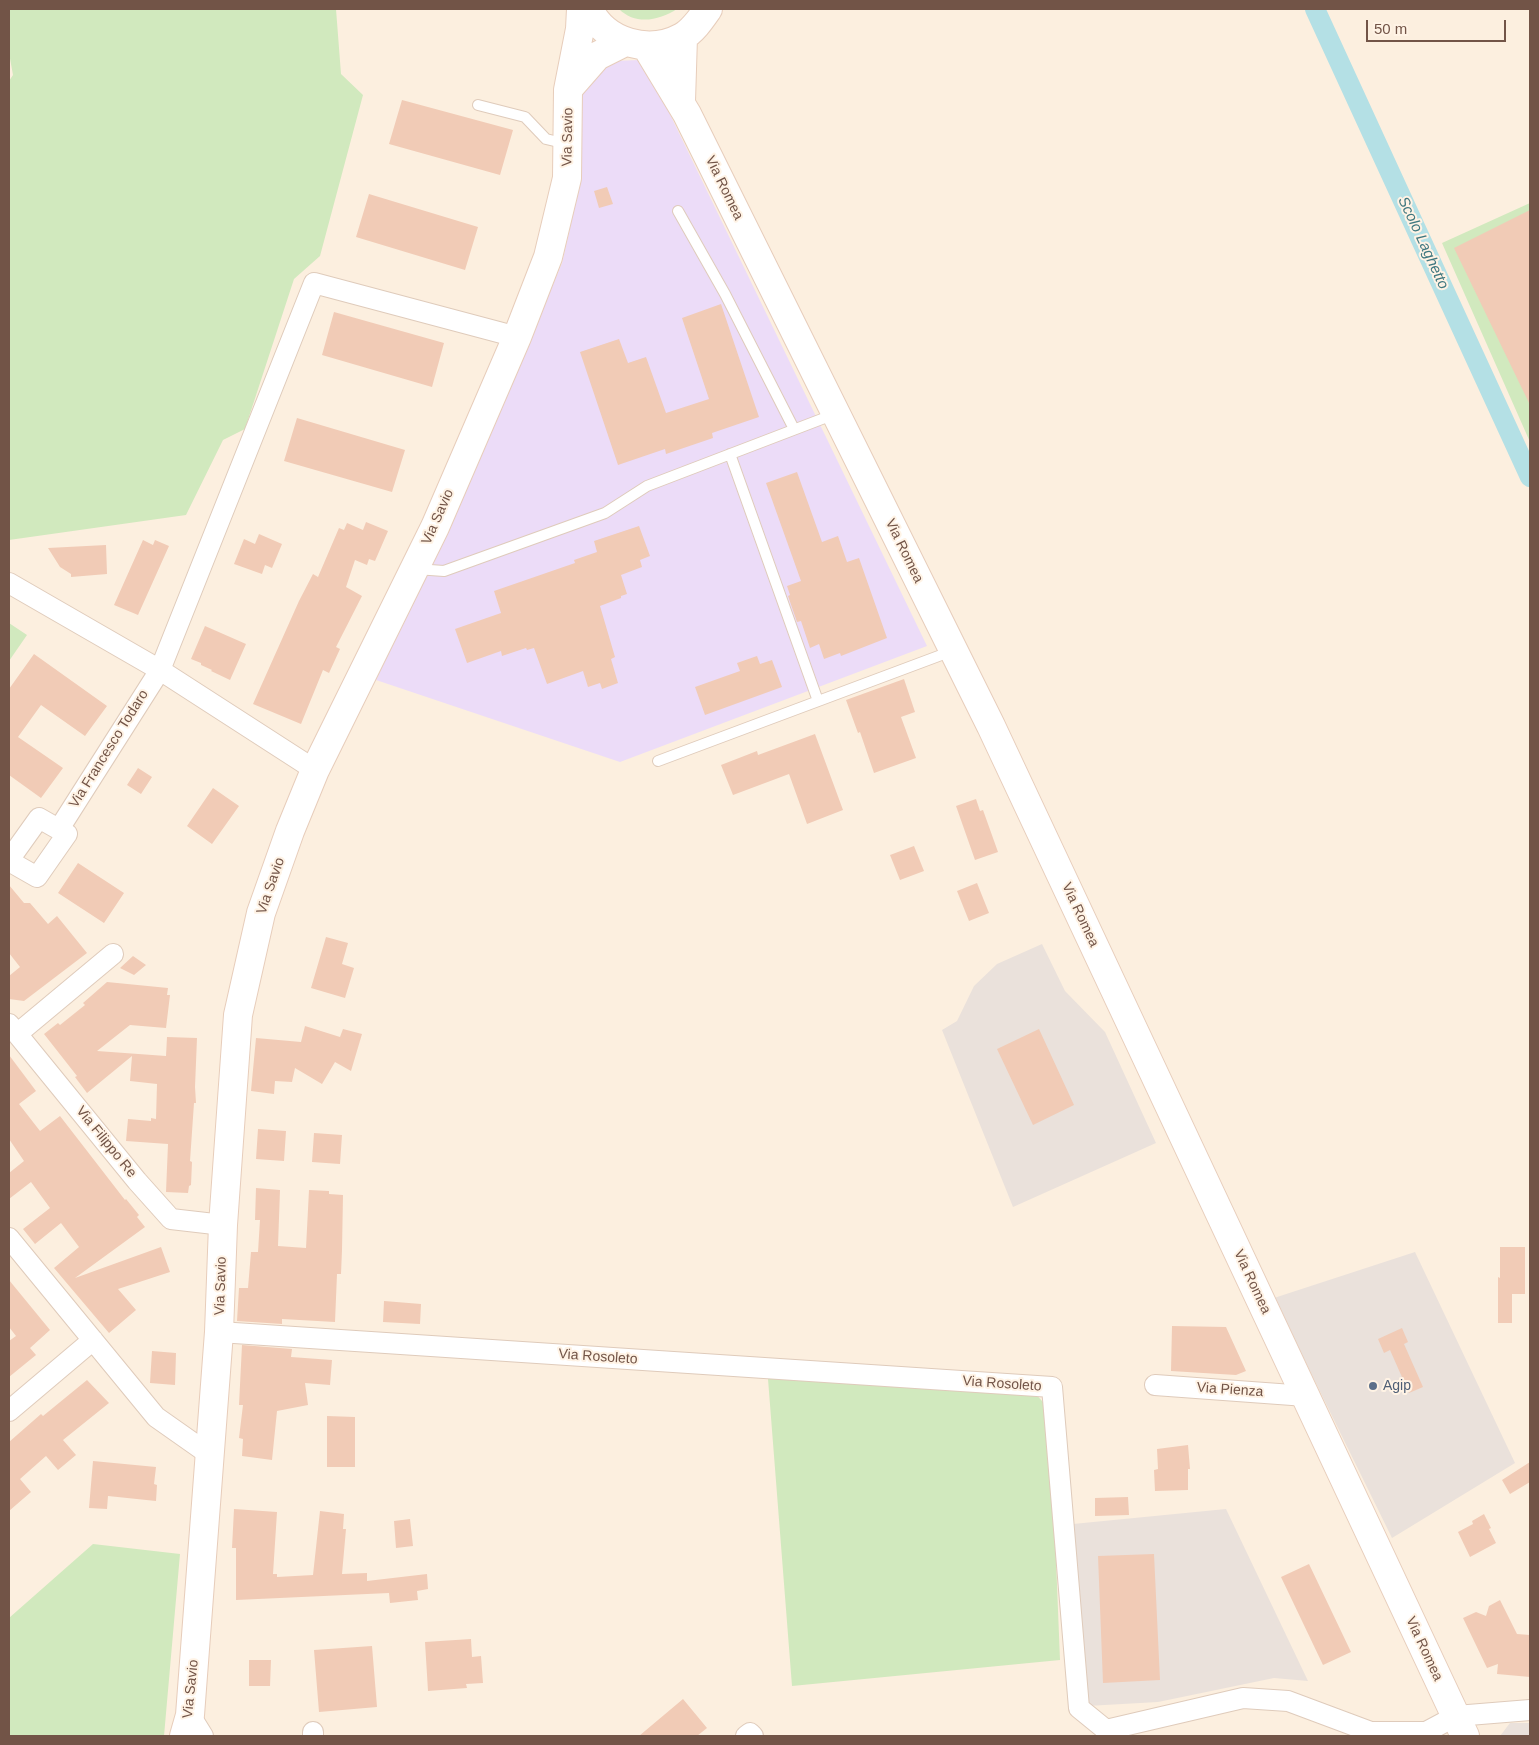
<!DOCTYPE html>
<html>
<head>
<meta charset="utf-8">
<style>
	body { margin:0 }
	#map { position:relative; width:1539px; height:1745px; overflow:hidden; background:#fcefdf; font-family:Helvetica,sans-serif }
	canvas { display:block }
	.frame { position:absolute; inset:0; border:10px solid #725447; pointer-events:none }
	.scale { position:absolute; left:1366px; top:20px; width:140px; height:22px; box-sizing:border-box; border:2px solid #725447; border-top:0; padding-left:6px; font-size:15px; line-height:18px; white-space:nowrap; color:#725447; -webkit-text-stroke:4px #fff3e5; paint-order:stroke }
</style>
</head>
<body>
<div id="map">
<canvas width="1539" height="1745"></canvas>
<div class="frame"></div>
<div class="scale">50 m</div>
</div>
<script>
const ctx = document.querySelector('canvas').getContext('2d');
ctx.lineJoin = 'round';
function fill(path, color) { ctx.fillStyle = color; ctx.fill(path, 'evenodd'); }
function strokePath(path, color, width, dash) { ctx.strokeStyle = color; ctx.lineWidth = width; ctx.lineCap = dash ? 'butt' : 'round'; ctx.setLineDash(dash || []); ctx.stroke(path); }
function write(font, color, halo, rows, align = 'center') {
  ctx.font = font + ' Helvetica,sans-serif'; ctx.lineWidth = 4; ctx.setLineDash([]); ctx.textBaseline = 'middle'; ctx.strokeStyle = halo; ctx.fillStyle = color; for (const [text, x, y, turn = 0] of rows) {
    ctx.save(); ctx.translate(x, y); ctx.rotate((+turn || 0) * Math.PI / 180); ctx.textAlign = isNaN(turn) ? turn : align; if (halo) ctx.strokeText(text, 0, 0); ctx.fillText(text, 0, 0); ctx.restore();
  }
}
fill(new Path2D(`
	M 1042,944 L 1065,991 L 1105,1032 L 1156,1143 L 1013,1207 L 942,1030 L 957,1021 L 974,986 L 997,964 Z
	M 1415,1252 L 1515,1463 L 1392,1538 L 1274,1298 Z
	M 1226,1509 L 1308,1681 L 1274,1678 L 1158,1702 L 1087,1706 L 1073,1524 Z
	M 1510,1723 L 1530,1723 L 1530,1736 L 1500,1736 Z`), '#eae1db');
fill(new Path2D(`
	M 639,60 L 650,73 L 927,646 L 620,762 L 376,680 L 529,341 L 562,263 L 580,184 L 578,97 L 602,67 L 614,61 Z`), '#ecdcf8');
fill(new Path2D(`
	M 9,9 L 336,9 L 341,74 L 363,95 L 320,256 L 294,279 L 245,429 L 223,440 L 186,515 L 9,540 L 9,81 L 13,75 L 9,53 Z
	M 619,9 L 677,9 C 660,20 636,26 619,9 Z
	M 1530,203 L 1530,442 L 1442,243 Z
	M 9,623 L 27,635 L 9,661 Z
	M 860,1376 L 1034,1392 L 1050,1410 L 1060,1660 L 792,1686 L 768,1379 Z
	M 93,1544 L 180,1554 L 164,1736 L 9,1736 L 9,1618 Z`), '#d1e9be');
strokePath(new Path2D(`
	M 1315,9 L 1530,477`), '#b4e0e5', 20);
fill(new Path2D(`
	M 402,100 L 513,130 L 500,175 L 389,144 Z
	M 607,187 L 613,204 L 599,208 L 594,191 Z
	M 369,194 L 478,227 L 465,270 L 356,237 Z
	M 1530,210 L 1530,405 L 1454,248 Z
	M 721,304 L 759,417 L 712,433 L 713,438 L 666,454 L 665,449 L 618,465 L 580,352 L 619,339 L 628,363 L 646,357 L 666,413 L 709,399 L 682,318 Z
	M 334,312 L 444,343 L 432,387 L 322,355 Z
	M 297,418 L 405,450 L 392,492 L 284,461 Z
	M 797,472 L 822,542 L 838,536 L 847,562 L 859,558 L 887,638 L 841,656 L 840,653 L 824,659 L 819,644 L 810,648 L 801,621 L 797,622 L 788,596 L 790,595 L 787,586 L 801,581 L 766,483 Z
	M 366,522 L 388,531 L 375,561 L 369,559 L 367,565 L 355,560 L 346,587 L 362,596 L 336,647 L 340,649 L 329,673 L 323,670 L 301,724 L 253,704 L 299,601 L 313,574 L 318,577 L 339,528 L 344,530 L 347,523 L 363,530 Z
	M 639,526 L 650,556 L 640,560 L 642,567 L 621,575 L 627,594 L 621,596 L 621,598 L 600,606 L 615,657 L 611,659 L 618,683 L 602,689 L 600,683 L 588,687 L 583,671 L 547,684 L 534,648 L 527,650 L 526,648 L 502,656 L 501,651 L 467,663 L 455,629 L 501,613 L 494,591 L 575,563 L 574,560 L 597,552 L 594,541 Z
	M 259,534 L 282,544 L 272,568 L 265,565 L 262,574 L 234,564 L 244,539 L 255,544 Z
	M 143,540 L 153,545 L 155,540 L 169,546 L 138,615 L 114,605 Z
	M 106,545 L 107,574 L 71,577 L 71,574 L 60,567 L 48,548 Z
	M 205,626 L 246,644 L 230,680 L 211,671 L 212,670 L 201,665 L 201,663 L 191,659 Z
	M 34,654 L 107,706 L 85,736 L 41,705 L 18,737 L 63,768 L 41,798 L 9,775 L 9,689 Z
	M 757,656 L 760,664 L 772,660 L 782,687 L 705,715 L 695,687 L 740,671 L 737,663 Z
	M 904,679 L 915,712 L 901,717 L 916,758 L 874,773 L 860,732 L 858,733 L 846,700 Z
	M 815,734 L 843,810 L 807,824 L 789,774 L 733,795 L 721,765 L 757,751 L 758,755 Z
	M 138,768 L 152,777 L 141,794 L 127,785 Z
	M 213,788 L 239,806 L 212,844 L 187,826 Z
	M 976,799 L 980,811 L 983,810 L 998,852 L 975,860 L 956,806 Z
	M 914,846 L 924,871 L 900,880 L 890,855 Z
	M 78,863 L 124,893 L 104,923 L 58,893 Z
	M 977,883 L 989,913 L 969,921 L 957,891 Z
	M 9,885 L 24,903 L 30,903 L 48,924 L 57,916 L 87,953 L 24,1001 L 9,999 L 9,976 L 20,967 L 9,953 Z
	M 326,937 L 348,943 L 342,964 L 354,968 L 345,998 L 311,988 Z
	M 133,956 L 146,965 L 134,975 L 120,968 Z
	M 107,982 L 168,988 L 167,995 L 170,995 L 166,1028 L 130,1025 L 97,1051 L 166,1056 L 167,1037 L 197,1038 L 195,1087 L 196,1103 L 194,1103 L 190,1161 L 192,1162 L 191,1185 L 189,1186 L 188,1193 L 166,1192 L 168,1144 L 126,1141 L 128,1119 L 151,1121 L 151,1118 L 156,1119 L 157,1084 L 130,1081 L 132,1056 L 87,1093 L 75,1077 L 77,1076 L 44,1034 L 58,1023 L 60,1025 L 85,1005 L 83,1003 Z
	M 305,1026 L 340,1037 L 343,1029 L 362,1034 L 351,1071 L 335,1062 L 322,1084 L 295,1068 L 292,1082 L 275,1081 L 274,1094 L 251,1091 L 256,1038 L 301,1042 Z
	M 1039,1029 L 1074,1105 L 1033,1125 L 997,1049 Z
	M 9,1055 L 36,1091 L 19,1104 L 40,1131 L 60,1116 L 125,1200 L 126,1199 L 139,1215 L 137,1217 L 145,1227 L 75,1278 L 161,1247 L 170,1272 L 118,1289 L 136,1310 L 109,1333 L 54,1268 L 79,1247 L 61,1223 L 35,1244 L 23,1229 L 50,1208 L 31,1182 L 9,1199 L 9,1173 L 24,1161 L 9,1139 Z
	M 258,1129 L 286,1131 L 284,1161 L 256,1159 Z
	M 314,1133 L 342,1135 L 340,1164 L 312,1162 Z
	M 256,1188 L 280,1190 L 278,1246 L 306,1248 L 309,1190 L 329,1191 L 329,1194 L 343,1195 L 342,1250 L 341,1274 L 337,1274 L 335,1322 L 282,1319 L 282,1324 L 237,1321 L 239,1288 L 248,1288 L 251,1252 L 258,1252 L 260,1220 L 255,1220 Z
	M 1500,1247 L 1525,1247 L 1525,1294 L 1512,1294 L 1512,1323 L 1498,1323 L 1498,1277 L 1500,1278 Z
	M 9,1280 L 50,1330 L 30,1348 L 36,1355 L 9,1377 L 9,1341 L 16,1336 L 9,1327 Z
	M 384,1301 L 421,1304 L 420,1324 L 383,1322 Z
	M 1172,1326 L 1226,1327 L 1246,1371 L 1236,1375 L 1171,1371 Z
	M 1402,1328 L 1408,1342 L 1404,1344 L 1423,1387 L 1409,1393 L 1390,1350 L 1384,1353 L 1378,1339 Z
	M 242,1345 L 292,1349 L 291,1357 L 332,1360 L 330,1385 L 305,1383 L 308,1405 L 277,1411 L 272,1460 L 242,1456 L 243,1439 L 239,1438 L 243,1405 L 239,1405 Z
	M 152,1351 L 176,1353 L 175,1385 L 150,1383 Z
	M 87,1380 L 109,1403 L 63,1440 L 76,1455 L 58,1470 L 46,1456 L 20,1479 L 31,1492 L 9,1511 L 9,1442 L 41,1414 L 43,1416 Z
	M 327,1416 L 355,1417 L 355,1467 L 327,1467 Z
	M 1188,1445 L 1190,1469 L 1188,1469 L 1188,1490 L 1155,1491 L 1154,1470 L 1158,1469 L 1157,1449 Z
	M 93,1461 L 156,1467 L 154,1484 L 157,1485 L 156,1501 L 108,1496 L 107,1509 L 89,1508 Z
	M 1530,1462 L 1530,1482 L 1510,1494 L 1502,1480 Z
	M 1128,1497 L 1129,1515 L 1095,1516 L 1095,1498 Z
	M 234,1509 L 277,1512 L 273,1574 L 277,1574 L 277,1577 L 313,1575 L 320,1511 L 344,1514 L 343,1529 L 346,1529 L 342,1574 L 367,1573 L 367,1581 L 427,1574 L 428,1589 L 417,1591 L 418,1600 L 390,1603 L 389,1593 L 236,1600 L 236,1548 L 232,1548 Z
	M 1484,1514 L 1491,1528 L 1489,1529 L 1496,1543 L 1470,1557 L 1458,1532 L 1473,1524 L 1472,1521 Z
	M 410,1519 L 413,1546 L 396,1548 L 394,1521 Z
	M 1154,1554 L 1160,1680 L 1103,1683 L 1098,1556 Z
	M 1309,1564 L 1351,1652 L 1323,1665 L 1281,1577 Z
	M 1500,1600 L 1517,1634 L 1530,1635 L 1530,1677 L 1497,1674 L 1498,1664 L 1487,1668 L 1463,1618 L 1476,1612 L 1486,1616 L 1489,1606 Z
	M 471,1639 L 472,1657 L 481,1656 L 483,1683 L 466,1684 L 467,1688 L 428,1691 L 425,1642 Z
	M 372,1646 L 377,1707 L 319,1712 L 314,1650 Z
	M 249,1660 L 271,1660 L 270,1686 L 249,1686 Z
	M 683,1699 L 707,1728 L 697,1736 L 639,1736 Z`), '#f1cbb6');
const lane = new Path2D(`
	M 478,105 L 525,117 L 546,139 L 567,144
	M 678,211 L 725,294 L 794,429
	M 730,454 L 818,701
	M 416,569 L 444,571 L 605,513 L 647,486 L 835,414
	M 658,761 L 952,651`);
const street = new Path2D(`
	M 9,583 L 160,670 L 315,770
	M 59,829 L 160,670 L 314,283 L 517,337
	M 9,860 L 39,818 L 67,834 L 37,877 L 9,861
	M 9,1024 L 137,1181 L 171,1219 L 223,1225
	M 17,1034 L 113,954
	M 9,1238 L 156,1417 L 210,1455
	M 219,1332 L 1052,1387 L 1079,1708 L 1106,1730 L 1243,1698 L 1288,1701 L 1371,1732 L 1426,1732 L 1456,1716 L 1530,1710
	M 1155,1385 L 1306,1396
	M 9,1411 L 93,1340
	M 190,1715 L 203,1736
	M 313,1732 L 313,1736
	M 746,1736 L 750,1733 L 753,1736`);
const secondary = new Path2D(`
	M 589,9 C 605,43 649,55 682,37 C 693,31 701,19 708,9
	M 646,46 L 687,114 L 991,726 L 1465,1736
	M 569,88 L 597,56 L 625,42
	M 681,101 L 683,37
	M 184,1736 L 190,1715 L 219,1332 L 223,1225 L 238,1015 L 261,913 L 290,831 L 315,770 L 435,527 L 517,337 L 548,257 L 567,178 L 568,90 L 580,29 L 581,9`);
strokePath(lane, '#dfcbbb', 12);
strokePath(street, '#dfcbbb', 22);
strokePath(secondary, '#e7cdbb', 30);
strokePath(lane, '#fff', 10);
strokePath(street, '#fff', 20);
strokePath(secondary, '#fff', 28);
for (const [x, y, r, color] of [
	[1373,1386,5,"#5c6f8a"]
]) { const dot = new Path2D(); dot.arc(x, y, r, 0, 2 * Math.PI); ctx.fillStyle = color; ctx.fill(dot); strokePath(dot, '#fff3e5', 2); }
write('14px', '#725447', '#fff3e5', [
	["Via Savio",568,137,-89],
	["Via Romea",724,188,64],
	["Via Savio",438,517,-66],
	["Via Romea",904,551,64],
	["Via Francesco Todaro",109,749,-58],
	["Via Savio",271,886,-71],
	["Via Romea",1080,915,65],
	["Via Filippo Re",106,1142,51],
	["Via Romea",1252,1282,65],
	["Via Savio",221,1286,-88],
	["Via Rosoleto",598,1357,4],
	["Via Rosoleto",1002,1384,4],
	["Via Pienza",1230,1390,4],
	["Via Romea",1424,1649,65],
	["Via Savio",191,1689,-84]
]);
write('14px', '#4e5e75', '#fff3e5', [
	["Agip",1383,1386]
], 'left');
write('italic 15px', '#3f777f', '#fff3e5', [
	["Scolo Laghetto",1423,243,65]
]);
</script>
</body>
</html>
